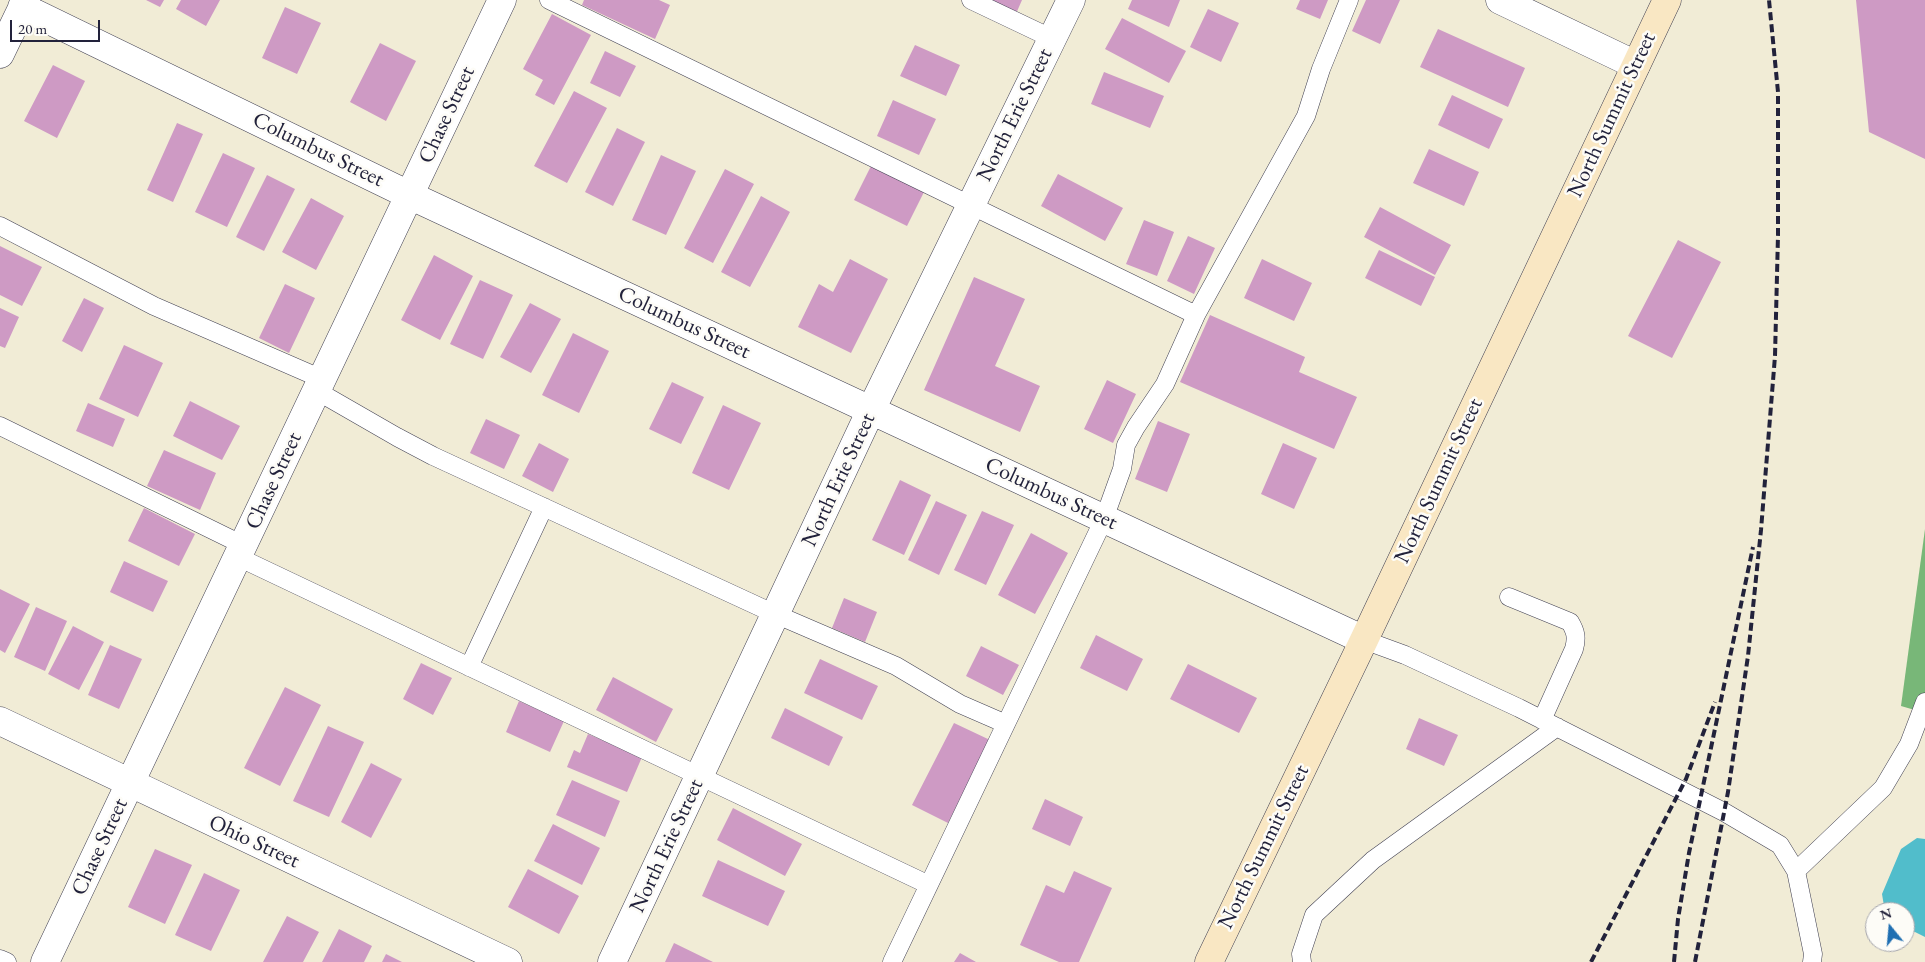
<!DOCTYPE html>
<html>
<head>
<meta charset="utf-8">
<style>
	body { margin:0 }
	#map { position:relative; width:1925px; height:962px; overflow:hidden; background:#f1ecd6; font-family:"EB Garamond",serif }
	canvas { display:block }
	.north { position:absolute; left:1865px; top:902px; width:50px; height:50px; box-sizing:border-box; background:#fdfcf7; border:1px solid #a5a5ac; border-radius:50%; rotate:343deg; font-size:14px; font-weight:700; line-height:20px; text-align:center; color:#22223b }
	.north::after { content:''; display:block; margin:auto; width:18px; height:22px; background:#1f6fb2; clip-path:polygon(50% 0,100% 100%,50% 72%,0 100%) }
	.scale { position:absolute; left:10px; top:20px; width:90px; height:22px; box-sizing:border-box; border:2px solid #22223b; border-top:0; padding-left:6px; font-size:15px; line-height:18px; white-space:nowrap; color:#22223b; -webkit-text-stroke:4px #fdfcf7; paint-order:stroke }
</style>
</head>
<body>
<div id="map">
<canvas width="1925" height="962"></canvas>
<div class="north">N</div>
<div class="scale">20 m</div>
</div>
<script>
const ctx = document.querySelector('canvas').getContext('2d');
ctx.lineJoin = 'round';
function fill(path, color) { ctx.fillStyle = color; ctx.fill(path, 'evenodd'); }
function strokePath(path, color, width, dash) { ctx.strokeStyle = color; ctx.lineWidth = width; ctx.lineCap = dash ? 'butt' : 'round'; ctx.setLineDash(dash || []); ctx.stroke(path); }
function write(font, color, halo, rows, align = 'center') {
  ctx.font = font + ' "EB Garamond",serif'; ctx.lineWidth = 5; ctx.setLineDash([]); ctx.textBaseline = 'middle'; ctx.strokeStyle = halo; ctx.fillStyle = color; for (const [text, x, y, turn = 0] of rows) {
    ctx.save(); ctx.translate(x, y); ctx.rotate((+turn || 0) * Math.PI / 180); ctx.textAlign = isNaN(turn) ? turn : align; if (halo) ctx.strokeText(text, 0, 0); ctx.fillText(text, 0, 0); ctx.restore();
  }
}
fill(new Path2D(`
	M 1925,529 L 1925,713 L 1901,706 Z`), '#78b778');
fill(new Path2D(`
	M 1917,838 L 1925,839 L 1925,937 L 1905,927 L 1905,912 L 1885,912 L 1882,894 L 1901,849 Z`), '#51bdcb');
fill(new Path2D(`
	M 146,0 L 164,0 L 160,7 Z
	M 181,0 L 220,0 L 206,26 L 176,9 Z
	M 584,0 L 659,0 L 670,5 L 655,39 L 582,5 Z
	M 981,0 L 1022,0 L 1015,16 Z
	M 1132,0 L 1180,0 L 1169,27 L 1128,9 Z
	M 1300,0 L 1328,0 L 1320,19 L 1296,9 Z
	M 1366,0 L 1400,0 L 1380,44 L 1352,31 Z
	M 1856,0 L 1925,0 L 1925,159 L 1869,132 Z
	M 285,7 L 321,23 L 297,74 L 262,58 Z
	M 1208,9 L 1239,23 L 1221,62 L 1190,47 Z
	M 552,14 L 591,35 L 554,105 L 535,95 L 543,80 L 523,69 Z
	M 1122,18 L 1186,51 L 1169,83 L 1105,49 Z
	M 1438,29 L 1525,68 L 1508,107 L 1420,67 Z
	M 380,43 L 416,61 L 386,121 L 350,102 Z
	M 915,45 L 960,65 L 946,96 L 900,76 Z
	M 605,51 L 636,66 L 620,97 L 590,83 Z
	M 53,65 L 85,81 L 57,138 L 24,121 Z
	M 1104,72 L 1164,96 L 1150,128 L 1091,104 Z
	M 574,91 L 607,108 L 567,183 L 534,166 Z
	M 1452,95 L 1503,119 L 1489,149 L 1438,125 Z
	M 893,100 L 936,119 L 919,155 L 877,136 Z
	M 177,123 L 203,134 L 173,202 L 147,190 Z
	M 617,128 L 645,142 L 613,206 L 585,192 Z
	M 1429,149 L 1479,172 L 1464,206 L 1413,183 Z
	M 223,153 L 255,168 L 227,227 L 195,212 Z
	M 661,155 L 696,171 L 666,235 L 632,220 Z
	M 871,166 L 924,192 L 907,226 L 854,200 Z
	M 725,169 L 754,184 L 713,263 L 684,248 Z
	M 1058,174 L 1123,208 L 1105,241 L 1041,206 Z
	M 267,175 L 295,189 L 264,251 L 236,237 Z
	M 761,196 L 790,212 L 750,287 L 721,272 Z
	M 311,198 L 344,216 L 316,270 L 282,252 Z
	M 1380,207 L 1451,245 L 1435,275 L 1364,237 Z
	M 1144,220 L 1174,232 L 1157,276 L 1126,264 Z
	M 1188,236 L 1215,248 L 1194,294 L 1167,281 Z
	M 1678,240 L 1721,262 L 1672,358 L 1628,336 Z
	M 0,246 L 42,267 L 22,306 L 0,295 Z
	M 1379,250 L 1435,277 L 1421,306 L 1365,278 Z
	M 434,255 L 473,276 L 440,340 L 401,320 Z
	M 850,259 L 888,279 L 851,353 L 798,327 L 819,284 L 833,292 Z
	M 1262,259 L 1312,283 L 1294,321 L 1244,298 Z
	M 974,277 L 1025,299 L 995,366 L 1040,386 L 1020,432 L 924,390 Z
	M 480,280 L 513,295 L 483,359 L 450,344 Z
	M 285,284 L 315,298 L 289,353 L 259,338 Z
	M 84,298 L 104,308 L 82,352 L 62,341 Z
	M 530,303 L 561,319 L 531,373 L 500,357 Z
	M 0,308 L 19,317 L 5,348 L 0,346 Z
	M 1210,315 L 1305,357 L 1299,372 L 1357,397 L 1334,449 L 1180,382 Z
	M 573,333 L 609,351 L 579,413 L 542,395 Z
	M 124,345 L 163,363 L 138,417 L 99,399 Z
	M 1107,380 L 1136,394 L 1113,443 L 1084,429 Z
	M 672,382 L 704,397 L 681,444 L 649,429 Z
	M 190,401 L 240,426 L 222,460 L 173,436 Z
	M 88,403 L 125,419 L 113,447 L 76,431 Z
	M 723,405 L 761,423 L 729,490 L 692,473 Z
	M 486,419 L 520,435 L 504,469 L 470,453 Z
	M 1158,421 L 1190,434 L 1167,492 L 1135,479 Z
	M 539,443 L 569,459 L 553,492 L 522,476 Z
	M 1283,443 L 1317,458 L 1294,509 L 1261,494 Z
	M 164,450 L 216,473 L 200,510 L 147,486 Z
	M 900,480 L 931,495 L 904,555 L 872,540 Z
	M 936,501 L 967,515 L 939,575 L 908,560 Z
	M 144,508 L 195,534 L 179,566 L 128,541 Z
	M 982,511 L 1014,525 L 986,585 L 954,570 Z
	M 1031,533 L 1068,553 L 1035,614 L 998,595 Z
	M 124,561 L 168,581 L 153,612 L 110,592 Z
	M 0,589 L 30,604 L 5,653 L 0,650 Z
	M 844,598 L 877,612 L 865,642 L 832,628 Z
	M 36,607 L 67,621 L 45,671 L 14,657 Z
	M 73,626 L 104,642 L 79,690 L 48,674 Z
	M 1096,635 L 1143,659 L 1127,691 L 1080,668 Z
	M 110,645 L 142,659 L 119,709 L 88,695 Z
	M 981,646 L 1019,665 L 1003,695 L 966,676 Z
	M 820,659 L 878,686 L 862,720 L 804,693 Z
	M 421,663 L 452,678 L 433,715 L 403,699 Z
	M 1188,664 L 1257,698 L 1239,733 L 1170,699 Z
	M 613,677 L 673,709 L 656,742 L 596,710 Z
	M 285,687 L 321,705 L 280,786 L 244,768 Z
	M 519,701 L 564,721 L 550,752 L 506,732 Z
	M 785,708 L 843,737 L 829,766 L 771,738 Z
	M 1419,718 L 1458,735 L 1444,766 L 1406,749 Z
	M 954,723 L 990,740 L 948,823 L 912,805 Z
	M 328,726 L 364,742 L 329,817 L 293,801 Z
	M 588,734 L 642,757 L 627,792 L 567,767 L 574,750 L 580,753 Z
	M 371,763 L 402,779 L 371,838 L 341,822 Z
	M 572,780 L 620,801 L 605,837 L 556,815 Z
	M 1045,799 L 1083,817 L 1070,846 L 1032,829 Z
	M 733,808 L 802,844 L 785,876 L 717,840 Z
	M 553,824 L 600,848 L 582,885 L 534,861 Z
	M 155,849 L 192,865 L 165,924 L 128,907 Z
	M 718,860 L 785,891 L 768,926 L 702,896 Z
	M 528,869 L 579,896 L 559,934 L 508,907 Z
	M 1074,871 L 1112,888 L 1079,962 L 1059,962 L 1020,945 L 1046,885 L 1064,893 Z
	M 204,873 L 240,890 L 211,951 L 175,935 Z
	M 287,916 L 319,932 L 303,962 L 263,962 Z
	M 339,929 L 372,946 L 364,962 L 322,962 Z
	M 674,943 L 713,962 L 665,962 Z
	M 960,953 L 976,962 L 954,962 Z
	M 386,954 L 402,962 L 382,962 Z`), '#ce9ac4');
const service = new Path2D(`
	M 549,0 L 1196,315
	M 971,0 L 1053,39
	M 0,226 L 154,306 L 322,379
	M 317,391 L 397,437 L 433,456 L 775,614 L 896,666 L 960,704 L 1006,724
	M 0,426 L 243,545
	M 238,557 L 929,885
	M 1509,597 L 1570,622 C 1576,632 1577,638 1574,649 L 1542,720
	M 1364,640 L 1405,655 L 1519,708 L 1724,812 L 1780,845 L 1796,871 L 1813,954 L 1812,962
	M 469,667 L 544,507
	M 1796,871 L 1883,788 L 1909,744 L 1925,702
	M 0,959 L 7,962
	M 892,962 L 1104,519 L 1122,469 L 1126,445 L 1136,427 L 1165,384 L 1196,315 L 1306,116 L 1321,69 L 1349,0
	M 1302,962 L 1301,954 L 1314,915 L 1373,860 L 1557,727`);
const minor = new Path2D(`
	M 1500,0 L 1636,65
	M 22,7 L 409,195 L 1364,640
	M 0,54 L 26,0
	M 0,721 L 508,962
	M 45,962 L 502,0
	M 612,962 L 871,410 L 1071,0`);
const secondary = new Path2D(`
	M 1209,962 L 1364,640 L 1667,0`);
strokePath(service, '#414052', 19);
strokePath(minor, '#414052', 29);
strokePath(secondary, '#414052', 29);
strokePath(service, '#fff', 18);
strokePath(minor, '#fff', 28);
strokePath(secondary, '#f9e7c3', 28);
strokePath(new Path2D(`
	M 1591,962 L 1686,779 L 1715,702
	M 1674,962 L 1678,919 L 1689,853 L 1753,547
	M 1695,962 L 1728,792 L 1748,656 L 1761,530 L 1775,356 L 1778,235 L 1778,92 L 1769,0`), '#22223b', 4, [8, 4]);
write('22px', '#22223b', '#fdfcf7', [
	["Chase Street",447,115,-65],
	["North Erie Street",1015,115,-64],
	["North Summit Street",1612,115,-65],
	["Columbus Street",318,150,26],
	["Columbus Street",684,323,25],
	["North Erie Street",839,480,-65],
	["Chase Street",274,481,-65],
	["North Summit Street",1439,481,-65],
	["Columbus Street",1051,494,25],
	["Ohio Street",254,842,25],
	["North Erie Street",667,846,-65],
	["Chase Street",100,847,-65],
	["North Summit Street",1264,847,-64]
]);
</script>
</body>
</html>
